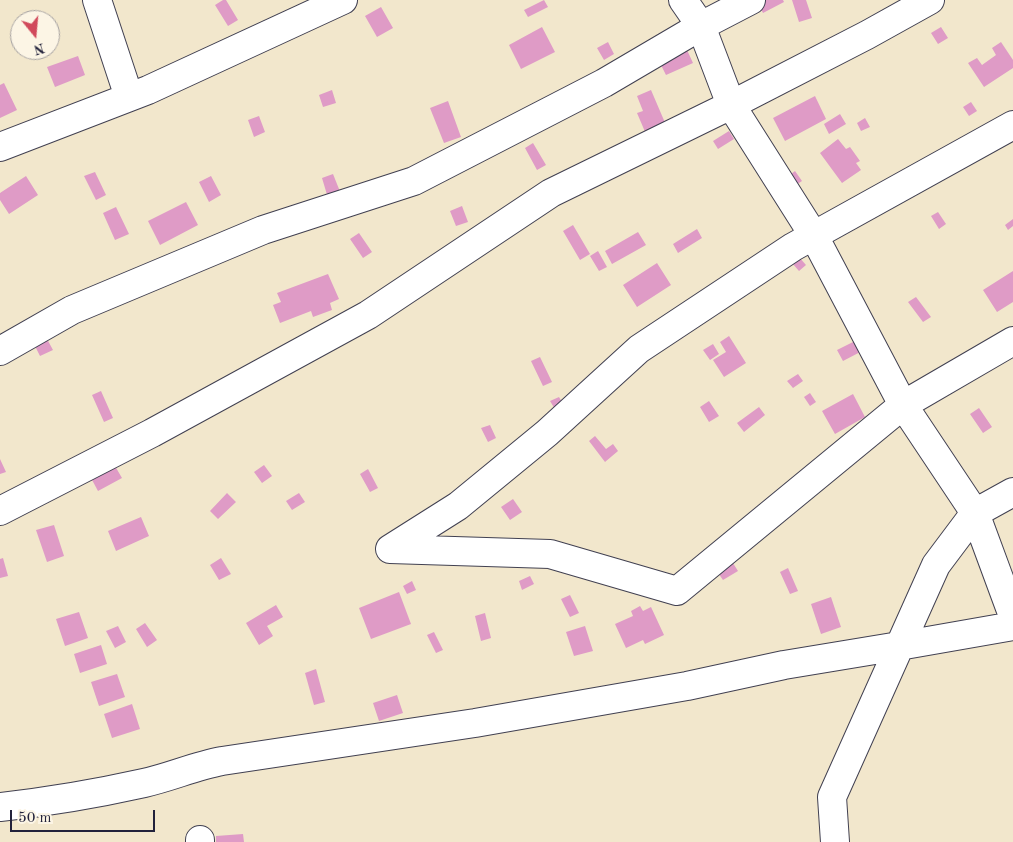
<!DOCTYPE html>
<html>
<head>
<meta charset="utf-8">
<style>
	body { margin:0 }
	#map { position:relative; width:1013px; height:842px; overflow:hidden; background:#f2e7cc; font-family:"Old Standard TT",serif }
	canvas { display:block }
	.north { position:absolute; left:10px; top:10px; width:50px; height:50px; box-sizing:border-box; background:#fcf5e5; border:1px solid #a5a1a1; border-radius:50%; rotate:163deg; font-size:14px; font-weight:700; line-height:20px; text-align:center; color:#22223b }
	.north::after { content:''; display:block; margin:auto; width:18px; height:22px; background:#d1495b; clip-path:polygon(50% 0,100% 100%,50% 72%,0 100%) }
	.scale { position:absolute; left:10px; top:810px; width:145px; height:22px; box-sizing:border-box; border:2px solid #22223b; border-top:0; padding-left:6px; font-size:15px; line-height:18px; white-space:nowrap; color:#22223b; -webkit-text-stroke:4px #fcf5e5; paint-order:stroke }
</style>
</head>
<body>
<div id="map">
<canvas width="1013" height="842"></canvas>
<div class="north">N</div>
<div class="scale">50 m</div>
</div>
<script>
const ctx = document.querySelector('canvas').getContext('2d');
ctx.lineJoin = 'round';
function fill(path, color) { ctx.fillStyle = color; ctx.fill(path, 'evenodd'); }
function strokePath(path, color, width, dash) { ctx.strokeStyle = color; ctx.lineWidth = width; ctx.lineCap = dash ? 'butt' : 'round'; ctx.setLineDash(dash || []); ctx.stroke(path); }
fill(new Path2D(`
	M 223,0 L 226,0 L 238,20 L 228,26 L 215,5 Z
	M 544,0 L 548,7 L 528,17 L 524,10 Z
	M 764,0 L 783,0 L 784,2 L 763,13 L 758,3 Z
	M 792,0 L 806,0 L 812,18 L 799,22 Z
	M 381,7 L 393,28 L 377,37 L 365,16 Z
	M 542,27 L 555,52 L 521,69 L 509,45 Z
	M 941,27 L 948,38 L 938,44 L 931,33 Z
	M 608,42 L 614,54 L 604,60 L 597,48 Z
	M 1001,42 L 1013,60 L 1013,68 L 984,87 L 968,63 L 977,58 L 982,65 L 996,55 L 992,48 Z
	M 687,50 L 693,63 L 666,75 L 660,63 Z
	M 78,56 L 85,75 L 55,87 L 47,67 Z
	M 4,83 L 17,110 L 0,118 L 0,85 Z
	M 332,90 L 336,103 L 323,107 L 319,95 Z
	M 651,90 L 666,125 L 646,134 L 637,113 L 643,111 L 637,96 Z
	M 815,96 L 826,119 L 785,141 L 773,118 Z
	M 448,101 L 461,137 L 444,143 L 430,108 Z
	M 971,102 L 977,111 L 969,116 L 963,107 Z
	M 840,114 L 846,124 L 829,134 L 824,124 Z
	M 259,116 L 265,132 L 254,137 L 248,120 Z
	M 865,118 L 870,127 L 861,131 L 857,123 Z
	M 729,131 L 734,139 L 718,149 L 713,141 Z
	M 838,139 L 846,149 L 850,147 L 860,161 L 856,163 L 861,170 L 842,183 L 820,153 Z
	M 533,143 L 546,165 L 537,170 L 525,148 Z
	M 795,171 L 802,181 L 793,187 L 786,178 Z
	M 95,172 L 106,195 L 96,200 L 84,176 Z
	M 333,174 L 341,194 L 328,198 L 322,178 Z
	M 26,176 L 38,195 L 9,214 L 0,200 L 0,193 Z
	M 211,176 L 221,195 L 209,202 L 199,182 Z
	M 186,202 L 198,225 L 160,245 L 148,221 Z
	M 462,206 L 468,222 L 456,226 L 450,211 Z
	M 116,207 L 129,234 L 115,240 L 103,213 Z
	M 938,212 L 946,224 L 939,229 L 931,216 Z
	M 1013,219 L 1013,226 L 1008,230 L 1005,225 Z
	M 573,225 L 590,254 L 580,260 L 563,231 Z
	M 697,229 L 702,238 L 678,253 L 673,244 Z
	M 638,232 L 646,245 L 612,264 L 605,251 Z
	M 359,233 L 372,252 L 363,258 L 350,239 Z
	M 598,251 L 607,267 L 599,271 L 590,256 Z
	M 799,257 L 806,265 L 799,271 L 792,263 Z
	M 657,263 L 671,285 L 637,307 L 623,285 Z
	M 1013,271 L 1013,302 L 997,312 L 983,290 Z
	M 328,274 L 339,299 L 330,303 L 332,310 L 313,317 L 311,311 L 280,323 L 273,305 L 281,302 L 277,293 Z
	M 916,297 L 931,317 L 923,322 L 908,302 Z
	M 729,336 L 746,363 L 724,377 L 713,360 L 726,352 L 720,342 Z
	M 861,338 L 866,349 L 843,361 L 837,350 Z
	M 47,339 L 53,350 L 40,356 L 35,346 Z
	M 713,344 L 719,354 L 710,360 L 703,350 Z
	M 540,357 L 552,382 L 543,386 L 531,361 Z
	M 798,374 L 803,381 L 793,388 L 787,381 Z
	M 101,391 L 113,418 L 104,422 L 92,395 Z
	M 810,393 L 816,402 L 810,406 L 804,397 Z
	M 853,394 L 865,417 L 835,434 L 822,411 Z
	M 559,397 L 566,409 L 558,414 L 550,401 Z
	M 709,401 L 719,416 L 709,422 L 700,407 Z
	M 759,407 L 765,415 L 744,432 L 737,423 Z
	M 979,408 L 992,427 L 983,433 L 970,414 Z
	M 490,425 L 496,438 L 488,442 L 481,428 Z
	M 595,436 L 606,449 L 613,444 L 618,451 L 605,462 L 589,441 Z
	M 0,459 L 6,472 L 0,474 Z
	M 264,465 L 272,476 L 262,483 L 254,472 Z
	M 115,466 L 122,478 L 98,491 L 91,478 Z
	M 368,469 L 378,488 L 370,492 L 360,474 Z
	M 227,493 L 236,502 L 218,519 L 210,511 Z
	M 299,493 L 305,502 L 292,510 L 286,501 Z
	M 513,499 L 522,512 L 510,520 L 501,507 Z
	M 141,517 L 149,536 L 116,551 L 108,531 Z
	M 54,525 L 64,556 L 47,562 L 36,530 Z
	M 3,558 L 8,576 L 0,578 L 0,559 Z
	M 221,558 L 231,574 L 219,580 L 210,565 Z
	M 731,560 L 738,571 L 723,580 L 716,570 Z
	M 788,568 L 798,591 L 790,594 L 780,572 Z
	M 530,576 L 534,584 L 522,590 L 519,581 Z
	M 412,581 L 416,590 L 407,594 L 403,586 Z
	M 399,592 L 411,624 L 371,639 L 359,608 Z
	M 570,595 L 579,613 L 570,617 L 561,599 Z
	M 831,597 L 841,627 L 821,634 L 811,604 Z
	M 276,605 L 283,617 L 267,626 L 273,636 L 259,645 L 246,623 Z
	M 640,606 L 643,611 L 651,607 L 664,635 L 645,644 L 643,640 L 626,648 L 615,624 L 633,616 L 631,611 Z
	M 79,612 L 88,638 L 65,646 L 56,619 Z
	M 485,613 L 491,638 L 481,641 L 475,616 Z
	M 145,623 L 157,640 L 147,647 L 136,629 Z
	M 118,626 L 126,642 L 115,648 L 106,631 Z
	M 585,626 L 593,651 L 574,656 L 566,632 Z
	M 434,632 L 443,650 L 436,653 L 427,635 Z
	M 101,645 L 107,664 L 80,673 L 74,654 Z
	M 316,669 L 325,702 L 314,705 L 305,673 Z
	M 117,674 L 125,697 L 99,706 L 91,682 Z
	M 397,695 L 403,713 L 379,721 L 373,703 Z
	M 132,704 L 140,729 L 112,738 L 104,714 Z
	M 243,834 L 244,842 L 216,842 L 216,836 Z`), '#df9bc6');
const minor = new Path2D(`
	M 97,0 L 129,97
	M 683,0 L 701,26 L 751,0
	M 1013,125 L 793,247 L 639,349 L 547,433 L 458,506 L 390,549 L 550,554 L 677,591 L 903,405 L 1013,341
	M 0,147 L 148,90 L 343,0
	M 0,351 L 72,310 L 263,230 L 414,181 L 604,83 L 701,26 L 731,105 L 814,236 L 903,405 L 975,513 L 1013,616
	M 0,511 L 152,433 L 368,315 L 551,193 L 731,105 L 867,35 L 930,0
	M 0,807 C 47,802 99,793 144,783 C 171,777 195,766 222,761 L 475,723 L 687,686 L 784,665 L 899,646 L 1013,626
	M 200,840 L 200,842
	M 835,842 L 832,797 L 936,565 L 975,513 L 1013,492`);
strokePath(minor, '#414051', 30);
strokePath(minor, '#fff', 28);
</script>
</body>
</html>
